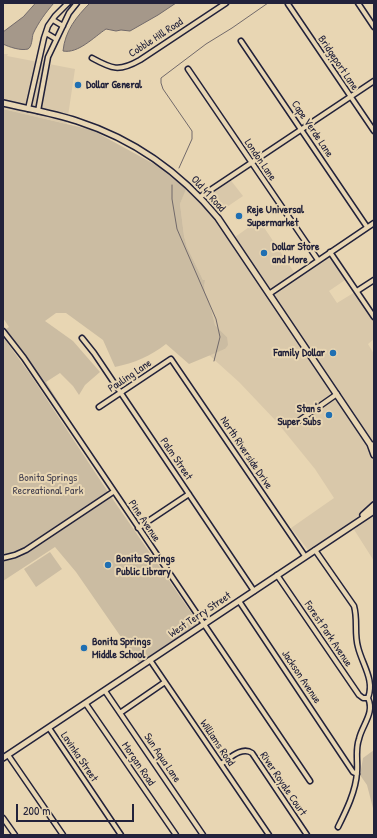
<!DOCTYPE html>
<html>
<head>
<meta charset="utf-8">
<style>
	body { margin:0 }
	#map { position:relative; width:377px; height:838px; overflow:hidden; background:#e8d6b3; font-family:"Patrick Hand",sans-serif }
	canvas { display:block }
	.frame { position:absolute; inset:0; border:4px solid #22223b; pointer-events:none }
	.scale { position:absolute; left:16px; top:804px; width:118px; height:18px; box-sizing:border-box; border:2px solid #22223b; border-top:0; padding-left:5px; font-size:12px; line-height:14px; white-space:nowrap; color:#22223b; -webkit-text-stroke:3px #e8d6b3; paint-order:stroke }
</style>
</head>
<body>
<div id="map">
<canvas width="377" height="838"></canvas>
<div class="frame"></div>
<div class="scale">200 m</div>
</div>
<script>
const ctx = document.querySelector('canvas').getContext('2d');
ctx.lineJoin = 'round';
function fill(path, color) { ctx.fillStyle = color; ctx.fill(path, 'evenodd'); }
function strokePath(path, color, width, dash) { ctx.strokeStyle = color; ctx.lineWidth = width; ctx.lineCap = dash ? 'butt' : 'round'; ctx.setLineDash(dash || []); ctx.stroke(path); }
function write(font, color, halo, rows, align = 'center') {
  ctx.font = font + ' "Patrick Hand",sans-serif'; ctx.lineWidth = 4; ctx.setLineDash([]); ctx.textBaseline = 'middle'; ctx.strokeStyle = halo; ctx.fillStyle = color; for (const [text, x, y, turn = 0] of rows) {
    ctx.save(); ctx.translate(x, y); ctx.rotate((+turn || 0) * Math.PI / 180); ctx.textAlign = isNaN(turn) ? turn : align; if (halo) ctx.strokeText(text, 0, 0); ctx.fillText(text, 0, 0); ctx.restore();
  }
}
fill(new Path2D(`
	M 3,54 L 8,54 L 7,56 L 75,69 L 68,116 L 3,101 Z
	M 3,106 L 67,120 L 67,124 L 3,109 Z
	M 229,178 L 243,196 L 218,213 L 235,237 L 259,220 L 296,275 L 333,250 L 351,276 L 329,291 L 337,303 L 360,289 L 374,312 L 374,339 L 368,344 L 374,354 L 374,444 L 219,217 L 200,194 L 205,195 Z
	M 185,190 L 191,192 L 203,203 L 216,220 L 368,445 L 370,452 L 374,459 L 374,502 L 347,526 L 309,551 L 291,528 L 334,498 L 315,469 L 276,421 L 239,382 L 209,355 L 225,349 L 227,337 L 215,325 L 209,301 L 205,292 L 203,280 L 187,247 L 184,236 L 180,204 Z
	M 374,514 L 374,561 L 353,528 Z`), '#d9c8aa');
fill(new Path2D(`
	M 3,109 L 92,130 L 154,164 L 174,177 L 186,189 L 180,204 L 184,236 L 187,247 L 203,280 L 205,280 L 204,285 L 205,292 L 209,301 L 215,325 L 227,337 L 228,345 L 225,349 L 189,364 L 166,344 C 151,356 134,363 115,367 L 103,340 L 66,313 L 56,313 L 45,321 L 73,341 L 100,372 L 85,385 L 79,395 L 73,386 L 60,373 L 46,382 L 116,493 L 112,495 L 32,373 L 3,334 L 3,331 L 9,327 L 3,318 Z
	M 3,337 L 30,374 L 112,498 L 197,621 L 197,625 L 139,663 L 76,572 L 55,547 L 3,581 Z
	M 50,552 L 62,569 L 36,587 L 24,569 Z
	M 374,750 L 374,812 L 367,785 L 360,775 L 363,758 Z`), '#cbbca2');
const water = new Path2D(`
	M 36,3 L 54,3 C 46,12 38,23 33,34 C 32,38 32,47 28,49 C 21,51 9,47 3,44 L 3,32 L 23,17 Z
	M 90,3 L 176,3 L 158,15 L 130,31 L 121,30 L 116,31 L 106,29 C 94,37 78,54 63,51 C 65,31 76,17 90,3 Z`);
fill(water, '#a5988a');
strokePath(water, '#71696a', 1);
strokePath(new Path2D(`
	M 179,168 L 192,139 L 192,131 L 163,89 L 161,83 L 161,78 L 206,44 L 232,28 L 268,3
	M 172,185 L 172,199 L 177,229 L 216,319 L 220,337 L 214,361`), '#71696a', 1);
const minor = new Path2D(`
	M 358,3 L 374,27
	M 288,4 L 374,131
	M 53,20 L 63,26
	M 46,33 L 56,39
	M 241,41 L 367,227
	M 92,58 C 112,69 119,72 140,60 L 226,3
	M 188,69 L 318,260
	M 28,109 L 44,38 L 48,26 L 55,16 L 68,3
	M 38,111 L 48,57 L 69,13 L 77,3
	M 200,197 L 374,81
	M 330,252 L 374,317
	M 357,291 L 374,280
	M 269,294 L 374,223
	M 3,331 L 24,358 L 310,781
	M 82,338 L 94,353 L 254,591
	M 99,407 L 171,359 L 305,556
	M 297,422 L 337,394
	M 138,528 L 189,494
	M 315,550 L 354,606 C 358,620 354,633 358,647 C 362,664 375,680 368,698 C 375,713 362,725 359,739 C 355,750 358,761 357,772 C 356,791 346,811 338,827
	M 3,558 L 15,555 L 26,550 L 113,492
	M 277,575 L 359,695 L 363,698 L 368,698
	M 239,601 L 353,772 L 357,774
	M 150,660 L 269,835
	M 105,691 L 203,835
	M 86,704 L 176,835
	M 120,713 L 165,682
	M 49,728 L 121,835
	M 8,755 L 63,835
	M 221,764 C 230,758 242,746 252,753 L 307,835
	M 3,818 L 15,835`);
const tertiary = new Path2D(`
	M 3,103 C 28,109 53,113 77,121 C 133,139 181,173 218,218 L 370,444 L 374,446
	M 370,444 L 374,455
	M 363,515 L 374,505
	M 3,758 L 374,511`);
strokePath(minor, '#22223b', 7);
strokePath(tertiary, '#22223b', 8);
strokePath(minor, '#e8d6b3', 4);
strokePath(tertiary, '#e8d6b3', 5);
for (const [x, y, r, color] of [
	[78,85,4,"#1f6fb2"],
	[239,216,4,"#1f6fb2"],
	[264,253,4,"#1f6fb2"],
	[333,353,4,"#1f6fb2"],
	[329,415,4,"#1f6fb2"],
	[108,565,4,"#1f6fb2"],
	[84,648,4,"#1f6fb2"]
]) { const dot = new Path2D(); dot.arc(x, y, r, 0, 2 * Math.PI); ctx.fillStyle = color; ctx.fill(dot); strokePath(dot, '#e8d6b3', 1.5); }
write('11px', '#22223b', '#e8d6b3', [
	["Cobble Hill Road",156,38,-33],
	["Bridgeport Lane",338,63,56],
	["Cape Verde Lane",312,129,56],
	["London Lane",260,160,56],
	["Old 41 Road",208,194,47],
	["Pauling Lane",130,376,-34],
	["North Riverside Drive",246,453,56],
	["Palm Street",176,459,56],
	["Pine Avenue",144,521,56],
	["West Terry Street",200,615,-34],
	["Forest Park Avenue",328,634,56],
	["Jackson Avenue",301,677,56],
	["Williams Road",217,743,56],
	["Lavinka Street",79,757,56],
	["Sun Aqua Lane",162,758,56],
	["Morgan Road",138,764,56],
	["River Royale Court",283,784,56]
]);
write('bold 11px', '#22223b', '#e8d6b3', [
	["Dollar General",86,85],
	["Reje Universal",247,210],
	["Supermarket",247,223],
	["Dollar Store",272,247],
	["and More",272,260],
	["Family Dollar",325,353,"right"],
	["Stan's",321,409,"right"],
	["Super Subs",321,422,"right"],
	["Bonita Springs",116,559],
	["Public Library",116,572],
	["Bonita Springs",92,642],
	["Middle School",92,655]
], 'left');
write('11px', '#444150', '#e8d6b3', [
	["Bonita Springs",48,478],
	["Recreational Park",48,491]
]);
</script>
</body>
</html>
